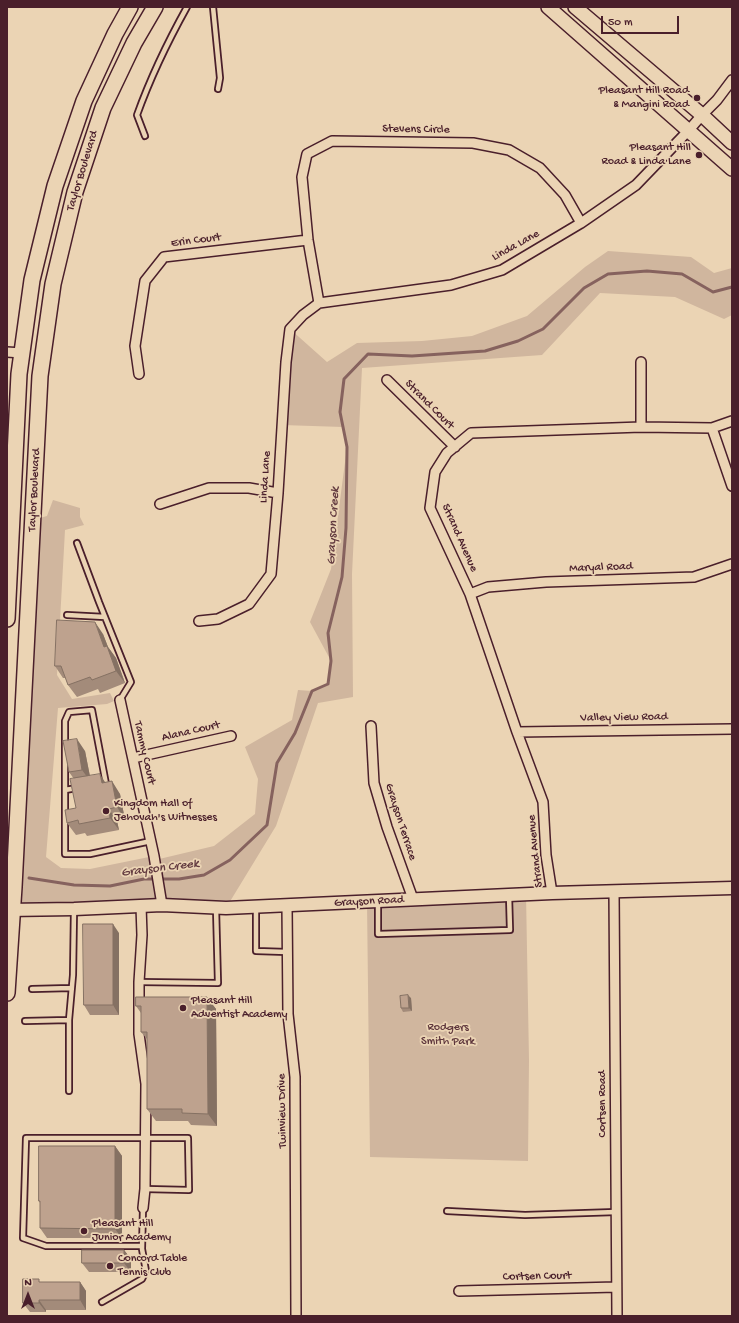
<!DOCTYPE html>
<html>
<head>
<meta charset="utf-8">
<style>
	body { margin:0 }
	#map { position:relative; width:739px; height:1323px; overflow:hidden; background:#ebd4b4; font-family:"Gochi Hand",sans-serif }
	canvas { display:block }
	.frame { position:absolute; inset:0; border:8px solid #4a1f2b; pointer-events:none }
	.north { position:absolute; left:8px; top:1275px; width:40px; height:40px; -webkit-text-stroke:3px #ebd4b4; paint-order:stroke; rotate:0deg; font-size:11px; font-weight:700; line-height:16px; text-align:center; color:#4a1f2b }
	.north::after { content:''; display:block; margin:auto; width:14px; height:18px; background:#4a1f2b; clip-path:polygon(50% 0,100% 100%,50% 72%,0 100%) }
	.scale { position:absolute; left:601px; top:16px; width:78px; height:18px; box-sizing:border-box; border:2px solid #4a1f2b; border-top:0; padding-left:5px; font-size:12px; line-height:14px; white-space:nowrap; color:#4a1f2b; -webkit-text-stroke:3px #ebd4b4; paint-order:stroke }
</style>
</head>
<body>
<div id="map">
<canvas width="739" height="1323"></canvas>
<div class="frame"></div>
<div class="north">N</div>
<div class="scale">50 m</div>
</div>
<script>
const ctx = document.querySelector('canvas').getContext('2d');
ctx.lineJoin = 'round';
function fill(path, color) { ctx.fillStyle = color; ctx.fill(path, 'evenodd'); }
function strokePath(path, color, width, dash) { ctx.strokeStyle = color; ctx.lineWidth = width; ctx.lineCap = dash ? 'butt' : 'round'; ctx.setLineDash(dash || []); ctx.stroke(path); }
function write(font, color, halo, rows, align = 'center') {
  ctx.font = font + ' "Gochi Hand",sans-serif'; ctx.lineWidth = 3.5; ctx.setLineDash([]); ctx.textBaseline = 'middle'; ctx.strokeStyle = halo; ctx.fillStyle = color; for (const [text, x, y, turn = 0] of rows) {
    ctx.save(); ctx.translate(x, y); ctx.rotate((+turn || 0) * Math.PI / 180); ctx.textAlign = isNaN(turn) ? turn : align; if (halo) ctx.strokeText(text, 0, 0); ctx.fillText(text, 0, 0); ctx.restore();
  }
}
fill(new Path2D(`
	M 608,251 L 691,257 L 714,273 L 732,268 L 732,315 L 724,319 L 675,297 L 600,293 L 542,355 L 362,368 L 352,574 L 353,697 L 318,703 L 276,826 L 226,908 L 13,910 L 33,520 L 47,516 L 53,500 L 80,508 L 80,517 L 84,525 L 65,530 L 57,675 L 72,699 L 110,693 L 114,701 L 107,704 L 58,708 L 46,857 L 61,868 L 90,869 L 154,856 L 155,860 L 214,846 L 255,814 L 258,779 L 245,747 L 292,720 L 298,690 L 312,691 L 328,684 L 331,661 L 310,622 L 331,569 L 347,447 L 343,427 L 282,425 L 290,329 L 327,362 L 357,343 L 422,341 L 472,336 L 527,316 L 585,267 Z
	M 526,894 L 529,1060 L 528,1161 L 370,1157 L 367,902 Z`), '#d0b69e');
strokePath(new Path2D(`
	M 29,878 L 74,885 L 110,886 L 144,879 L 179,879 L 204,875 L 230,860 L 267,825 L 277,763 L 295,733 L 312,691 L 328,684 L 331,661 L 328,633 L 342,577 L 346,528 L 347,447 L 340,412 L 344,379 L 368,354 L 412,356 L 485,351 L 518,341 L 543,329 L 584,288 L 608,274 L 647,271 L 682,274 L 713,292 L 732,287`), '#86625e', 3);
const service = new Path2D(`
	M 213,7 L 220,78 L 218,89
	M 145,136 L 137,115 C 151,76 167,43 187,7
	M 77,543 L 99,602 L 131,682 L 120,700
	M 67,615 L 105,617
	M 102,784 L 106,784 L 92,710 L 69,712 L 65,721 L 65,854 L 90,854 L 151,841
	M 65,790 L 77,788
	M 378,901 L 378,934 L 510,930 L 509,895
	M 256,907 L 256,951 L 287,952
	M 139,982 L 218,983 L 216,908
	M 32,989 L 71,988
	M 69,1020 L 69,1091
	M 25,1021 L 69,1020 L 73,975 L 74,910
	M 447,1211 L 525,1215 L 616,1212
	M 142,1246 L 46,1246 L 23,1238 L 26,1138 L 188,1138 L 189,1190 L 145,1189
	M 102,1302 L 142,1279 L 146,1271 L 142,1249 L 143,1208`);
const minor = new Path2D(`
	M 581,223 L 565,195 L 540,168 L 509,150 L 473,143 L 332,141 L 307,154 L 302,177 L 308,240 L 319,303 L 451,285 L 502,270 L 581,223 L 636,185 L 689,130 L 702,115 L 717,100 L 732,80
	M 7,352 L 22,353
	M 641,362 L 641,427
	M 139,374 L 135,346 L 145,281 L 164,257 L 308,240
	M 387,380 L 455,447
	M 712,428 L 732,486
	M 160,504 L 209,488 L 249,488 L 278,493
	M 470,594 L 488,587 L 546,582 L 694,577 L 732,564
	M 199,621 L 218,619 L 249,604 L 271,574 L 278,493 L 286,362 L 290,329 L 303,315 L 319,303
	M 120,700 L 154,856 L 162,905
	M 371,726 L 374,783 L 387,827 L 413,899
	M 517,732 L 732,729
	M 133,758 L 231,736
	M 614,891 L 617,1316
	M 552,893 L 546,855 L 543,802 L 517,732 L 470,594 L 430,508 L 435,472 L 447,453 L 471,433 L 641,427 L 712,428 L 732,421
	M 141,906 L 142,935 L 139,982 L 139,1034 L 146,1084 L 145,1189 L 143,1208
	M 287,906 L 288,1014 L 295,1077 L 296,1316
	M 459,1291 L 616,1287`);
const tertiary = new Path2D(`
	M 7,910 L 74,909 L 162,905 L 226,908 L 552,893 L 732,888`);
const secondary = new Path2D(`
	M 548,7 L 732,169
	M 575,7 L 702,115 L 732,143`);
const primary = new Path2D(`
	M 7,619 L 19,374 L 32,280 L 55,186 L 84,101 L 115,34 L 130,7
	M 7,993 L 14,887 L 40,376 L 53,284 L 75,192 L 103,108 L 134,43 L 155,7`);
strokePath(service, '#4a1f2b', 8);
strokePath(minor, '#4a1f2b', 12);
strokePath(tertiary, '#4a1f2b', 15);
strokePath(secondary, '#4a1f2b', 16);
strokePath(primary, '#4a1f2b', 18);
strokePath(service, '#ebd4b4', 4.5);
strokePath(minor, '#ebd4b4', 9);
strokePath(tertiary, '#ebd4b4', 12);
strokePath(secondary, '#ebd4b4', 13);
strokePath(primary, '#ebd4b4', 15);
fill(new Path2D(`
	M 103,634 L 108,647 L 116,658 L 125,683 L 100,693 L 98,689 L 77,697 L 68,685 L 66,678 L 63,678 L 55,666 Z
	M 85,751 L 90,776 L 105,782 L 120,794 L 125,820 L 117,821 L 119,830 L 87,836 L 85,833 L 76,835 L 67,823 L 76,808 L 74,779 L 69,772 Z
	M 119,933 L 119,1015 L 90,1015 L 84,1005 Z
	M 207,997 L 216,1009 L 217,1126 L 191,1125 L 188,1121 L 156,1121 L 147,1109 L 147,1039 L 141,1032 L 141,1013 L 136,1006 Z
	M 411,998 L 412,1011 L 403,1012 L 401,1008 Z
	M 115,1146 L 122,1156 L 122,1238 L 47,1238 L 40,1228 L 40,1203 L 39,1201 Z
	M 124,1250 L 131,1259 L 131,1272 L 89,1272 L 82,1263 Z
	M 41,1282 L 80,1282 L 86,1291 L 86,1310 L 46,1310 L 46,1312 L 30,1312 L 23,1303 Z`), '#a38b7a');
fill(new Path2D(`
	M 95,622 L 103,634 L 108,647 L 116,658 L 125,683 L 116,671 L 104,647 Z
	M 77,739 L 85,751 L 91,782 L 82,770 Z
	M 100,774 L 108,787 L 102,783 Z
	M 112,781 L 120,794 L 125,820 L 117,807 Z
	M 109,809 L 117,821 L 119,830 L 110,818 Z
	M 113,924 L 119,933 L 119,1015 L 113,1005 Z
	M 408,995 L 411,998 L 412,1011 L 409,1008 Z
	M 207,997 L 216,1009 L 217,1126 L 208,1114 Z
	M 115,1146 L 122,1156 L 122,1238 L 115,1229 Z
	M 124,1250 L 131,1259 L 131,1272 L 124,1263 Z
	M 80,1282 L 86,1291 L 86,1310 L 80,1300 Z
	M 39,1300 L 46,1310 L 46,1312 L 39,1303 Z`), '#857163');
const building = new Path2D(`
	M 57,620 L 95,622 L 104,647 L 107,646 L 116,671 L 92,680 L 90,677 L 68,685 L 61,666 L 55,666 Z
	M 77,739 L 82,770 L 69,772 L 63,741 Z
	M 100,774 L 102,783 L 112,781 L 117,807 L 109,809 L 110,818 L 79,824 L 78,820 L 67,823 L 65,810 L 76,808 L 70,779 Z
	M 83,924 L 113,924 L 113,1005 L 84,1005 Z
	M 408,995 L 409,1008 L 401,1008 L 400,996 Z
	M 136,997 L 207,997 L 208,1114 L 182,1113 L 182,1109 L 147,1109 L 147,1032 L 141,1032 L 141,1006 L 136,1006 Z
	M 39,1146 L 115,1146 L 115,1229 L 40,1228 L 40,1201 L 39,1201 Z
	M 82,1250 L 124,1250 L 124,1263 L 82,1263 Z
	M 23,1279 L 39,1279 L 39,1282 L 80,1282 L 80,1300 L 39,1300 L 39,1303 L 23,1303 Z`);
fill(building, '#bea28e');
strokePath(building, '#857163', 1);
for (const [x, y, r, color] of [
	[697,98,4,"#4a1f2b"],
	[699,155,4,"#4a1f2b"],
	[106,811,4,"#4a1f2b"],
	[183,1008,4,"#4a1f2b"],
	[84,1231,4,"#4a1f2b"],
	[110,1266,4,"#4a1f2b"]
]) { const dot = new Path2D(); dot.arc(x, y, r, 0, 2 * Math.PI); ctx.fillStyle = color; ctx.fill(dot); strokePath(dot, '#ebd4b4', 1.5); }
write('12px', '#4a1f2b', '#ebd4b4', [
	["Pleasant Hill Road",689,91,"right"],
	["& Mangini Road",689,105,"right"],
	["Pleasant Hill",691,148,"right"],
	["Road & Linda Lane",691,162,"right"],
	["Kingdom Hall of",114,804],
	["Jehovah's Witnesses",114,818],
	["Pleasant Hill",191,1001],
	["Adventist Academy",191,1015],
	["Pleasant Hill",92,1224],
	["Junior Academy",92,1238],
	["Concord Table",118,1259],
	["Tennis Club",118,1273]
], 'left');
write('12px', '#4a1f2b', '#ebd4b4', [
	["Stevens Circle",416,130,1],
	["Taylor Boulevard",83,171,-73],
	["Erin Court",196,241,-7],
	["Linda Lane",516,246,-29],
	["Strand Court",429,405,45],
	["Linda Lane",266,477,-86],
	["Taylor Boulevard",35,490,-87],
	["Strand Avenue",459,538,66],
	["Maryal Road",601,568,-2],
	["Valley View Road",624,718,-1],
	["Alana Court",191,732,-13],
	["Tammy Court",144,753,77],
	["Grayson Terrace",400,822,72],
	["Strand Avenue",536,851,-96],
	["Grayson Road",369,902,-3],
	["Cortsen Road",603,1104,-90],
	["Twinview Drive",283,1111,-91],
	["Cortsen Court",537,1277,-1]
]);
write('12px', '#5e363c', '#ebd4b4', [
	["Rodgers",448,1028],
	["Smith Park",448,1042]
]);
write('italic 13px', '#633b40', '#ebd4b4', [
	["Grayson Creek",334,526,-87],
	["Grayson Creek",160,869,-7]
]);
</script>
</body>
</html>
